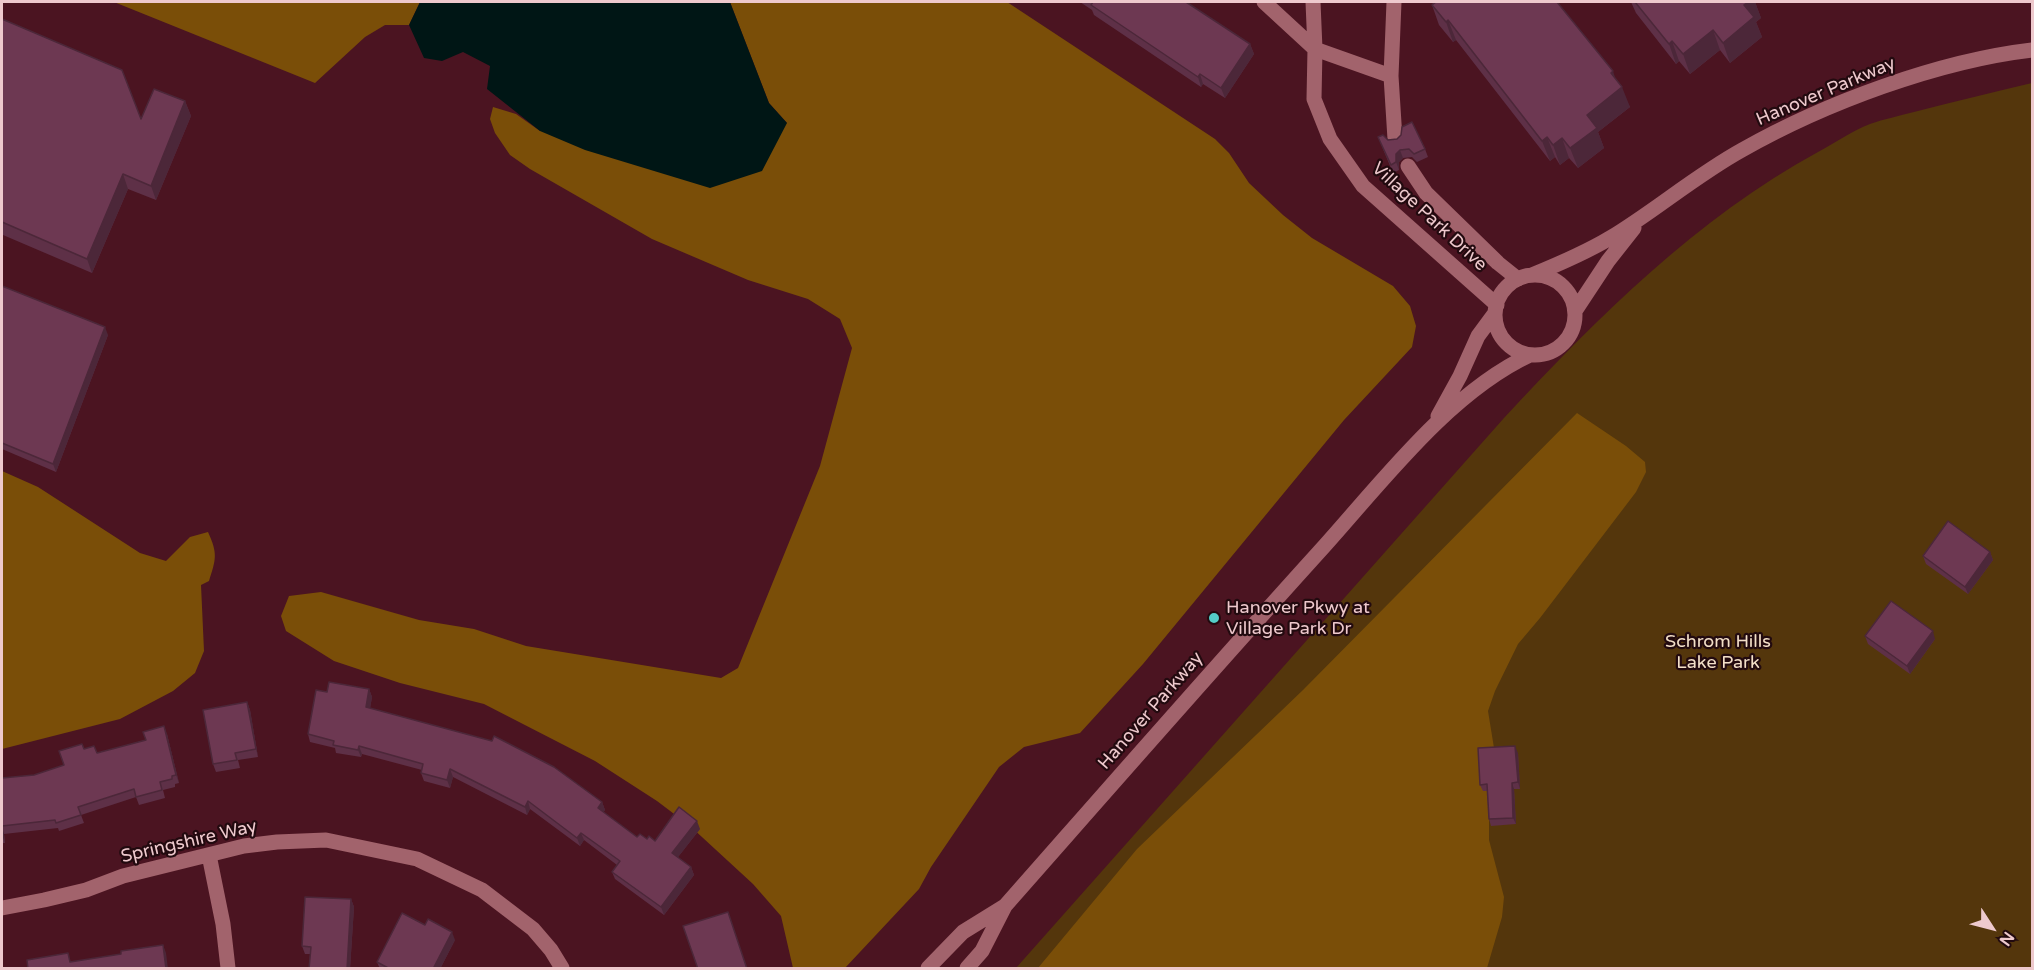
<!DOCTYPE html>
<html>
<head>
<meta charset="utf-8">
<style>
	body { margin:0 }
	#map { position:relative; width:2034px; height:970px; overflow:hidden; background:#4b1421; font-family:"Varela Round",sans-serif }
	canvas { display:block }
	.frame { position:absolute; inset:0; border:3px solid #eec9cd; pointer-events:none }
	.north { position:absolute; left:1962px; top:898px; width:60px; height:60px; -webkit-text-stroke:4px #220a0f; paint-order:stroke; rotate:126deg; font-size:16px; font-weight:700; line-height:24px; text-align:center; color:#eec9cd }
	.north::after { content:''; display:block; margin:auto; width:21px; height:27px; background:#eec9cd; clip-path:polygon(50% 0,100% 100%,50% 72%,0 100%) }
</style>
</head>
<body>
<div id="map">
<canvas width="2034" height="970"></canvas>
<div class="frame"></div>
<div class="north">N</div>
</div>
<script>
const ctx = document.querySelector('canvas').getContext('2d');
ctx.lineJoin = 'round';
function fill(path, color) { ctx.fillStyle = color; ctx.fill(path, 'evenodd'); }
function strokePath(path, color, width, dash) { ctx.strokeStyle = color; ctx.lineWidth = width; ctx.lineCap = dash ? 'butt' : 'round'; ctx.setLineDash(dash || []); ctx.stroke(path); }
function write(font, color, halo, rows, align = 'center') {
  ctx.font = font + ' "Varela Round",sans-serif'; ctx.lineWidth = 4.5; ctx.setLineDash([]); ctx.textBaseline = 'middle'; ctx.strokeStyle = halo; ctx.fillStyle = color; for (const [text, x, y, turn = 0] of rows) {
    ctx.save(); ctx.translate(x, y); ctx.rotate((+turn || 0) * Math.PI / 180); ctx.textAlign = isNaN(turn) ? turn : align; if (halo) ctx.strokeText(text, 0, 0); ctx.fillText(text, 0, 0); ctx.restore();
  }
}
fill(new Path2D(`
	M 2032,83 L 2032,968 L 1016,968 L 1504,418 C 1597,318 1697,218 1818,152 C 1835,143 1852,131 1870,124 C 1884,119 1899,116 1914,112 C 1953,102 1993,92 2032,83 Z`), '#54360c');
fill(new Path2D(`
	M 114,2 L 420,2 L 409,25 L 385,25 L 365,37 L 315,83 Z
	M 730,2 L 1007,2 L 1215,139 L 1229,153 L 1249,183 L 1283,215 L 1312,238 L 1393,286 L 1410,306 L 1416,326 L 1412,347 L 1344,420 L 1143,664 L 1080,733 L 1024,747 L 999,767 L 931,867 L 919,889 L 845,968 L 793,968 L 781,916 L 753,884 L 690,826 L 657,801 L 595,761 L 484,704 L 400,683 L 334,661 L 286,631 L 281,616 L 289,596 L 321,592 L 419,620 L 474,629 L 526,646 L 721,678 L 738,668 L 820,466 L 852,348 L 840,319 L 808,299 L 748,280 L 652,239 L 530,169 L 510,155 L 495,133 L 490,119 L 493,107 L 516,114 L 540,131 L 787,123 L 769,103 Z
	M 1577,413 L 1626,446 L 1645,462 L 1646,472 L 1636,492 L 1540,618 L 1518,644 L 1495,691 L 1488,711 L 1495,754 L 1489,814 L 1489,840 L 1504,897 L 1502,917 L 1487,968 L 1038,968 L 1137,849 L 1303,690 Z
	M 2,471 L 38,487 L 140,553 L 166,561 L 190,537 L 208,532 C 218,554 216,559 209,581 L 201,585 L 204,651 L 195,673 L 173,691 L 120,719 L 2,749 Z`), '#7a4e08');
fill(new Path2D(`
	M 420,2 L 730,2 L 769,103 L 787,123 L 762,171 L 710,188 L 585,150 L 540,131 L 487,89 L 490,66 L 463,52 L 442,61 L 424,58 L 409,25 Z`), '#001615');
strokePath(new Path2D(`
	M 1264,2 L 1315,49 L 1391,76
	M 1313,2 L 1315,49 L 1314,99 L 1330,139 L 1363,186 L 1497,305
	M 1394,2 L 1391,76 L 1395,139
	M 1408,166 L 1426,193 L 1498,263 L 1518,279
	M 1532,275 C 1559,264 1585,253 1610,238 C 1655,211 1695,176 1742,150 C 1825,103 1938,61 2032,50
	M1495 315a40 40 0 1 1 80 0a40 40 0 1 1-80 0Z
	M 1575,311 L 1608,261 L 1634,228
	M 1438,416 L 1460,376 L 1478,336 L 1495,313
	M 209,855 L 223,924 L 228,968
	M 2,908 L 44,900 L 86,890 L 123,876 L 244,846 L 277,842 L 326,840 L 417,859 L 482,890 L 533,929 L 551,950 L 562,968
	M 928,968 L 963,932 L 1005,906
	M 967,968 L 982,951 L 1005,906 C 1109,788 1213,669 1319,552 C 1379,486 1448,393 1530,355`), '#a2636c', 15);
fill(new Path2D(`
	M 1080,2 L 1186,2 L 1250,44 L 1254,54 L 1225,98 L 1203,84 L 1201,87 L 1094,15 L 1092,10 Z
	M 1432,2 L 1557,2 L 1615,78 L 1630,107 L 1598,132 L 1604,148 L 1578,168 L 1569,158 L 1560,165 L 1555,157 L 1550,161 L 1456,40 L 1453,42 L 1439,25 L 1432,5 L 1433,4 Z
	M 1631,2 L 1755,2 L 1761,18 L 1756,22 L 1762,37 L 1730,63 L 1720,50 L 1690,74 L 1679,61 L 1676,64 L 1636,13 Z
	M 2,19 L 141,119 L 185,101 L 191,116 L 156,200 L 128,189 L 92,273 L 3,235 L 2,240 Z
	M 1378,137 L 1425,149 L 1428,157 L 1417,162 L 1412,157 L 1403,158 L 1399,162 L 1399,170 L 1393,173 Z
	M 2,286 L 108,335 L 56,472 L 2,449 Z
	M 1990,552 L 1993,560 L 1968,594 L 1926,564 L 1923,556 Z
	M 1865,636 L 1935,639 L 1910,674 L 1868,644 Z
	M 369,689 L 372,697 L 370,708 L 602,802 L 605,810 L 603,812 L 637,837 L 655,841 L 700,829 L 678,857 L 691,867 L 694,875 L 664,915 L 615,879 L 612,872 L 617,865 L 584,840 L 580,846 L 530,809 L 527,815 L 453,777 L 450,788 L 424,781 L 421,773 L 422,770 L 362,754 L 361,757 L 336,753 L 335,748 L 310,742 L 308,734 L 327,692 Z
	M 247,702 L 250,710 L 258,757 L 238,760 L 240,768 L 216,772 L 213,764 Z
	M 167,734 L 179,783 L 175,784 L 175,787 L 163,790 L 165,798 L 139,805 L 136,797 L 81,815 L 84,823 L 59,831 L 58,828 L 4,834 L 5,843 L 2,843 L 2,778 L 34,775 L 64,765 L 84,749 L 97,753 Z
	M 1518,753 L 1520,789 L 1514,789 L 1516,824 L 1491,826 L 1489,819 L 1487,791 L 1483,791 L 1480,785 Z
	M 351,899 L 354,907 L 350,969 L 309,969 L 310,954 L 305,954 L 302,946 Z
	M 455,940 L 440,969 L 380,969 L 377,962 Z`), '#5e3047');
fill(new Path2D(`
	M 1749,2 L 1755,2 L 1761,18 L 1756,22 L 1762,37 L 1730,63 L 1723,43 L 1744,5 Z
	M 1448,20 L 1456,40 L 1453,42 L 1446,22 Z
	M 1713,30 L 1720,50 L 1690,74 L 1683,54 Z
	M 1672,41 L 1679,61 L 1676,64 L 1669,44 Z
	M 1250,44 L 1254,54 L 1225,98 L 1221,88 Z
	M 1613,71 L 1619,90 L 1622,87 L 1630,107 L 1598,132 L 1604,148 L 1578,168 L 1570,148 L 1587,115 Z
	M 1200,74 L 1203,84 L 1201,87 L 1198,77 Z
	M 185,101 L 191,116 L 156,200 L 151,186 Z
	M 1547,137 L 1555,157 L 1550,161 L 1542,141 Z
	M 1562,138 L 1569,158 L 1560,165 L 1553,145 Z
	M 1400,150 L 1403,158 L 1399,162 L 1399,170 L 1396,162 L 1396,154 Z
	M 123,174 L 128,189 L 92,273 L 87,259 Z
	M 105,327 L 108,335 L 56,472 L 53,464 Z
	M 1990,552 L 1993,560 L 1968,594 L 1965,587 Z
	M 1933,631 L 1935,639 L 1910,674 L 1907,666 Z
	M 369,689 L 372,697 L 369,715 L 366,707 Z
	M 247,702 L 250,710 L 258,757 L 256,749 Z
	M 164,726 L 167,734 L 179,783 L 176,775 Z
	M 359,746 L 362,754 L 361,757 L 358,750 Z
	M 1515,746 L 1518,753 L 1520,789 L 1518,782 Z
	M 450,769 L 453,777 L 450,788 L 447,780 Z
	M 1512,783 L 1514,789 L 1516,824 L 1513,818 Z
	M 528,801 L 530,809 L 527,815 L 525,807 Z
	M 602,802 L 605,810 L 601,816 L 598,808 Z
	M 697,821 L 700,829 L 675,861 L 672,853 Z
	M 2,827 L 4,834 L 5,843 L 2,835 Z
	M 581,833 L 584,840 L 580,846 L 577,838 Z
	M 691,867 L 694,875 L 664,915 L 661,907 Z
	M 351,899 L 354,907 L 350,969 L 347,969 Z
	M 452,932 L 455,940 L 440,969 L 435,969 L 434,967 Z
	M 163,945 L 166,953 L 168,969 L 166,969 Z`), '#4c2739');
const building = new Path2D(`
	M 1092,2 L 1186,2 L 1250,44 L 1221,88 L 1200,74 L 1198,77 L 1091,5 L 1093,2 Z
	M 1436,2 L 1557,2 L 1613,71 L 1611,73 L 1622,87 L 1587,115 L 1597,128 L 1570,148 L 1562,138 L 1553,145 L 1547,137 L 1542,141 L 1448,20 L 1446,22 L 1432,5 Z
	M 1635,2 L 1749,2 L 1744,5 L 1754,17 L 1723,43 L 1713,30 L 1683,54 L 1672,41 L 1669,44 Z
	M 2,19 L 122,70 L 141,119 L 154,89 L 185,101 L 151,186 L 123,174 L 87,259 L 2,222 Z
	M 1412,122 L 1425,149 L 1414,154 L 1409,149 L 1400,150 L 1396,154 L 1396,162 L 1391,165 L 1378,137 L 1383,135 L 1388,140 L 1397,139 L 1401,135 L 1402,127 Z
	M 2,286 L 105,327 L 53,464 L 2,443 Z
	M 1948,521 L 1990,552 L 1965,587 L 1923,556 Z
	M 1891,601 L 1933,631 L 1907,666 L 1865,636 Z
	M 329,682 L 369,689 L 366,707 L 492,741 L 494,736 L 554,767 L 602,802 L 598,808 L 637,837 L 640,834 L 647,839 L 649,836 L 655,841 L 679,807 L 697,821 L 672,853 L 691,867 L 661,907 L 612,872 L 620,861 L 581,833 L 577,838 L 528,801 L 525,807 L 450,769 L 447,780 L 421,773 L 423,764 L 359,746 L 358,750 L 333,745 L 334,741 L 308,734 L 316,690 L 327,692 Z
	M 247,702 L 256,749 L 235,753 L 237,760 L 213,764 L 203,710 Z
	M 164,726 L 176,775 L 172,776 L 172,779 L 160,782 L 162,790 L 136,797 L 134,789 L 78,807 L 81,815 L 56,823 L 55,820 L 2,826 L 2,778 L 34,775 L 64,765 L 59,751 L 82,744 L 84,749 L 94,746 L 97,753 L 146,740 L 143,732 Z
	M 1515,746 L 1518,782 L 1512,783 L 1513,818 L 1489,819 L 1487,784 L 1480,785 L 1478,748 Z
	M 305,897 L 351,899 L 347,969 L 309,969 L 311,947 L 302,946 Z
	M 728,912 L 747,969 L 698,969 L 683,926 Z
	M 402,913 L 425,925 L 428,919 L 452,932 L 434,967 L 436,969 L 390,969 L 377,962 Z
	M 163,945 L 166,969 L 28,969 L 27,960 L 68,953 L 70,962 L 121,954 L 121,951 Z`);
fill(building, '#6d3852');
strokePath(building, '#4c2739', 1.5);
for (const [x, y, r, color] of [
	[1214,618,6,"#54cdc7"]
]) { const dot = new Path2D(); dot.arc(x, y, r, 0, 2 * Math.PI); ctx.fillStyle = color; ctx.fill(dot); strokePath(dot, '#220a0f', 2); }
write('18px', '#eec9cd', '#220a0f', [
	["Hanover Parkway",1826,92,-23],
	["Village Park Drive",1429,217,43],
	["Hanover Parkway",1151,711,-49],
	["Springshire Way",189,842,-13]
]);
write('18px', '#eec9cd', '#220a0f', [
	["Hanover Pkwy at",1226,608],
	["Village Park Dr",1226,629]
], 'left');
write('18px', '#f3dfc8', '#220a0f', [
	["Schrom Hills",1718,642],
	["Lake Park",1718,663]
]);
</script>
</body>
</html>
